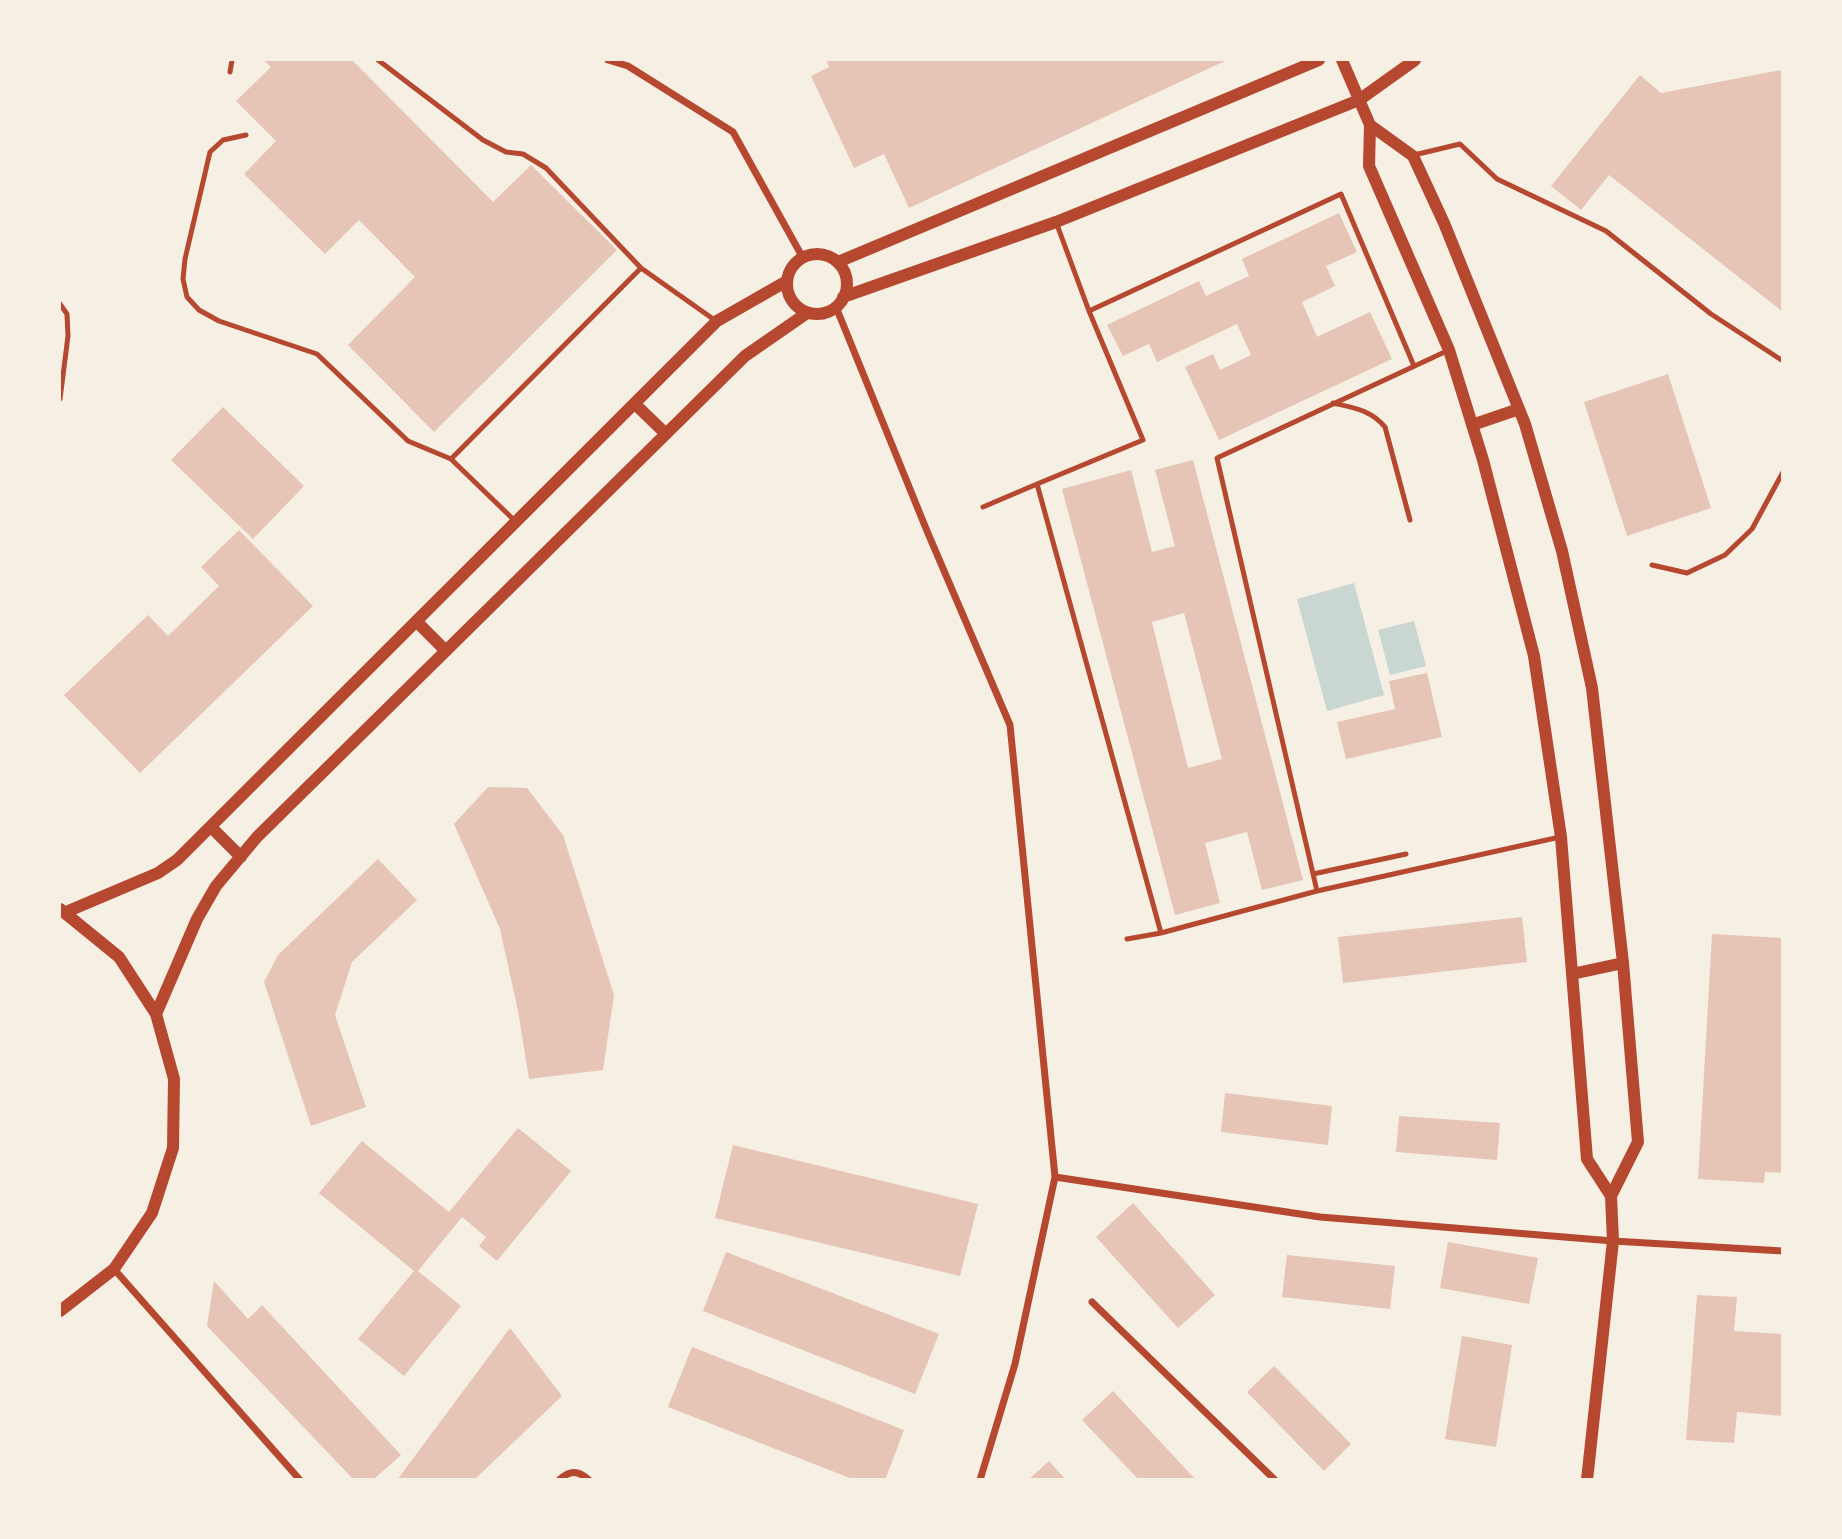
<!DOCTYPE html>
<html>
<head>
<meta charset="utf-8">
<style>
	body { margin:0 }
	#map { position:relative; width:1842px; height:1539px; overflow:hidden; background:#f6efe4; font-family:Lato,sans-serif }
	canvas { display:block }
	.frame { position:absolute; inset:0; border:61px solid #f6efe4; pointer-events:none }
</style>
</head>
<body>
<div id="map">
<canvas width="1842" height="1539"></canvas>
<div class="frame"></div>
</div>
<script>
const ctx = document.querySelector('canvas').getContext('2d');
ctx.lineJoin = 'round';
function fill(path, color) { ctx.fillStyle = color; ctx.fill(path, 'evenodd'); }
function strokePath(path, color, width, dash) { ctx.strokeStyle = color; ctx.lineWidth = width; ctx.lineCap = dash ? 'butt' : 'round'; ctx.setLineDash(dash || []); ctx.stroke(path); }
fill(new Path2D(`
	M 1354,583 L 1384,695 L 1327,711 L 1297,599 Z
	M 1414,621 L 1426,666 L 1390,675 L 1378,630 Z`), '#c9d6d2');
fill(new Path2D(`
	M 264,60 L 352,60 L 493,202 L 531,165 L 617,250 L 434,432 L 348,345 L 415,277 L 359,220 L 325,254 L 244,174 L 276,141 L 236,101 L 271,67 Z
	M 826,60 L 1227,60 L 909,208 L 884,154 L 854,168 L 811,76 L 829,67 Z
	M 1781,70 L 1783,312 L 1609,175 L 1581,210 L 1551,186 L 1640,75 L 1661,93 Z
	M 1339,213 L 1357,252 L 1326,266 L 1335,286 L 1302,302 L 1317,337 L 1370,312 L 1392,359 L 1219,440 L 1185,367 L 1213,354 L 1220,370 L 1251,355 L 1237,324 L 1157,362 L 1149,344 L 1123,356 L 1107,325 L 1199,281 L 1206,296 L 1249,276 L 1242,259 Z
	M 1668,374 L 1711,508 L 1627,536 L 1584,402 Z
	M 223,407 L 304,486 L 253,539 L 171,460 Z
	M 1193,460 L 1303,880 L 1262,890 L 1247,832 L 1205,843 L 1220,903 L 1175,915 L 1062,489 L 1131,470 L 1152,552 L 1175,546 L 1155,470 ZM 1184,613 L 1222,759 L 1188,768 L 1152,622 Z
	M 239,530 L 313,606 L 140,773 L 64,695 L 148,615 L 168,636 L 219,586 L 201,567 Z
	M 1427,673 L 1442,737 L 1346,759 L 1337,722 L 1395,709 L 1389,681 Z
	M 488,787 L 527,788 L 563,835 L 614,995 L 603,1070 L 529,1079 L 518,1011 L 500,929 L 454,824 Z
	M 378,859 L 417,900 L 352,962 L 335,1015 L 366,1107 L 311,1126 L 264,982 L 278,955 Z
	M 1522,917 L 1527,962 L 1343,983 L 1338,937 Z
	M 1712,934 L 1783,938 L 1783,1173 L 1765,1172 L 1764,1183 L 1698,1179 Z
	M 1225,1093 L 1332,1106 L 1328,1145 L 1221,1132 Z
	M 1399,1116 L 1500,1123 L 1497,1160 L 1396,1152 Z
	M 518,1128 L 571,1171 L 497,1261 L 479,1246 L 486,1237 L 462,1217 L 418,1271 L 461,1306 L 404,1376 L 358,1339 L 414,1271 L 319,1193 L 362,1141 L 449,1212 Z
	M 733,1145 L 978,1204 L 960,1276 L 715,1218 Z
	M 1133,1203 L 1215,1295 L 1178,1328 L 1096,1237 Z
	M 1448,1242 L 1538,1258 L 1529,1304 L 1440,1288 Z
	M 726,1252 L 939,1334 L 915,1394 L 703,1311 Z
	M 1287,1255 L 1395,1266 L 1390,1309 L 1282,1297 Z
	M 214,1281 L 248,1319 L 262,1305 L 401,1455 L 373,1480 L 354,1480 L 207,1326 Z
	M 1697,1295 L 1737,1297 L 1734,1331 L 1783,1334 L 1783,1416 L 1737,1412 L 1734,1443 L 1686,1440 Z
	M 510,1328 L 562,1396 L 474,1480 L 397,1480 Z
	M 1462,1336 L 1512,1345 L 1496,1447 L 1445,1439 Z
	M 692,1347 L 904,1430 L 885,1480 L 855,1480 L 668,1407 Z
	M 1274,1366 L 1351,1444 L 1324,1471 L 1247,1392 Z
	M 1113,1391 L 1196,1480 L 1139,1480 L 1082,1420 Z
	M 1049,1461 L 1066,1480 L 1028,1480 Z`), '#e6c5b7');
strokePath(new Path2D(`
	M 378,60 L 483,140 L 506,152 L 523,154 L 546,168 L 641,268
	M 230,72 L 232,60
	M 246,135 L 223,140 L 210,152 L 185,259 L 183,279 L 187,297 L 199,310 L 219,321 L 317,354 L 408,441 L 451,459
	M 1414,155 L 1460,144 L 1497,179 L 1606,231 L 1711,314 L 1783,361
	M 1056,222 L 1089,311
	M 60,304 L 67,314 L 68,336 L 60,399
	M 1449,350 L 1217,458 L 1317,891 L 1560,837
	M 1333,403 C 1354,408 1371,410 1385,427 L 1410,520
	M 983,507 L 1037,484
	M 514,520 L 451,459 L 641,268 L 716,321
	M 1652,565 L 1687,573 L 1725,555 L 1752,529 L 1783,472
	M 1313,874 L 1406,854
	M 1317,891 L 1161,933 L 1037,484 L 1143,440 L 1089,311 L 1341,194 L 1414,366
	M 1127,939 L 1161,933`), '#b5482f', 5);
strokePath(new Path2D(`
	M 608,60 L 628,66 L 733,132 L 803,258
	M 836,307 L 927,531 L 1010,725 L 1055,1177 L 1015,1364 L 980,1480
	M 1055,1177 L 1320,1217 L 1613,1241 L 1783,1251
	M 114,1269 L 300,1480
	M 1092,1302 L 1275,1480
	M 559,1480 C 570,1470 578,1470 589,1480`), '#b5482f', 7);
strokePath(new Path2D(`
	M 1342,60 L 1370,125 L 1369,166 L 1449,350 L 1483,460 L 1534,656 L 1561,837 L 1587,1159 L 1611,1196
	M 1370,125 L 1413,156 L 1444,223 L 1525,424 L 1562,551 L 1592,688 L 1623,963 L 1638,1142 L 1611,1196 L 1613,1241 L 1587,1480
	M787 284a30 30 0 1 1 60 0a30 30 0 1 1-60 0Z
	M 838,262 L 1319,60
	M 843,297 L 1056,222 L 1359,100 L 1415,60
	M 635,404 L 666,434
	M 1472,425 L 1519,409
	M 417,622 L 446,651
	M 211,827 L 241,857
	M 66,912 L 158,873 L 177,860 L 717,321 L 787,281
	M 1572,974 L 1623,963
	M 156,1014 L 197,919 L 216,886 L 257,837 L 745,356 L 807,313
	M 60,1311 L 114,1269 L 152,1213 L 173,1148 L 174,1079 L 156,1014 L 119,957 L 60,909`), '#b5482f', 12);
</script>
</body>
</html>
